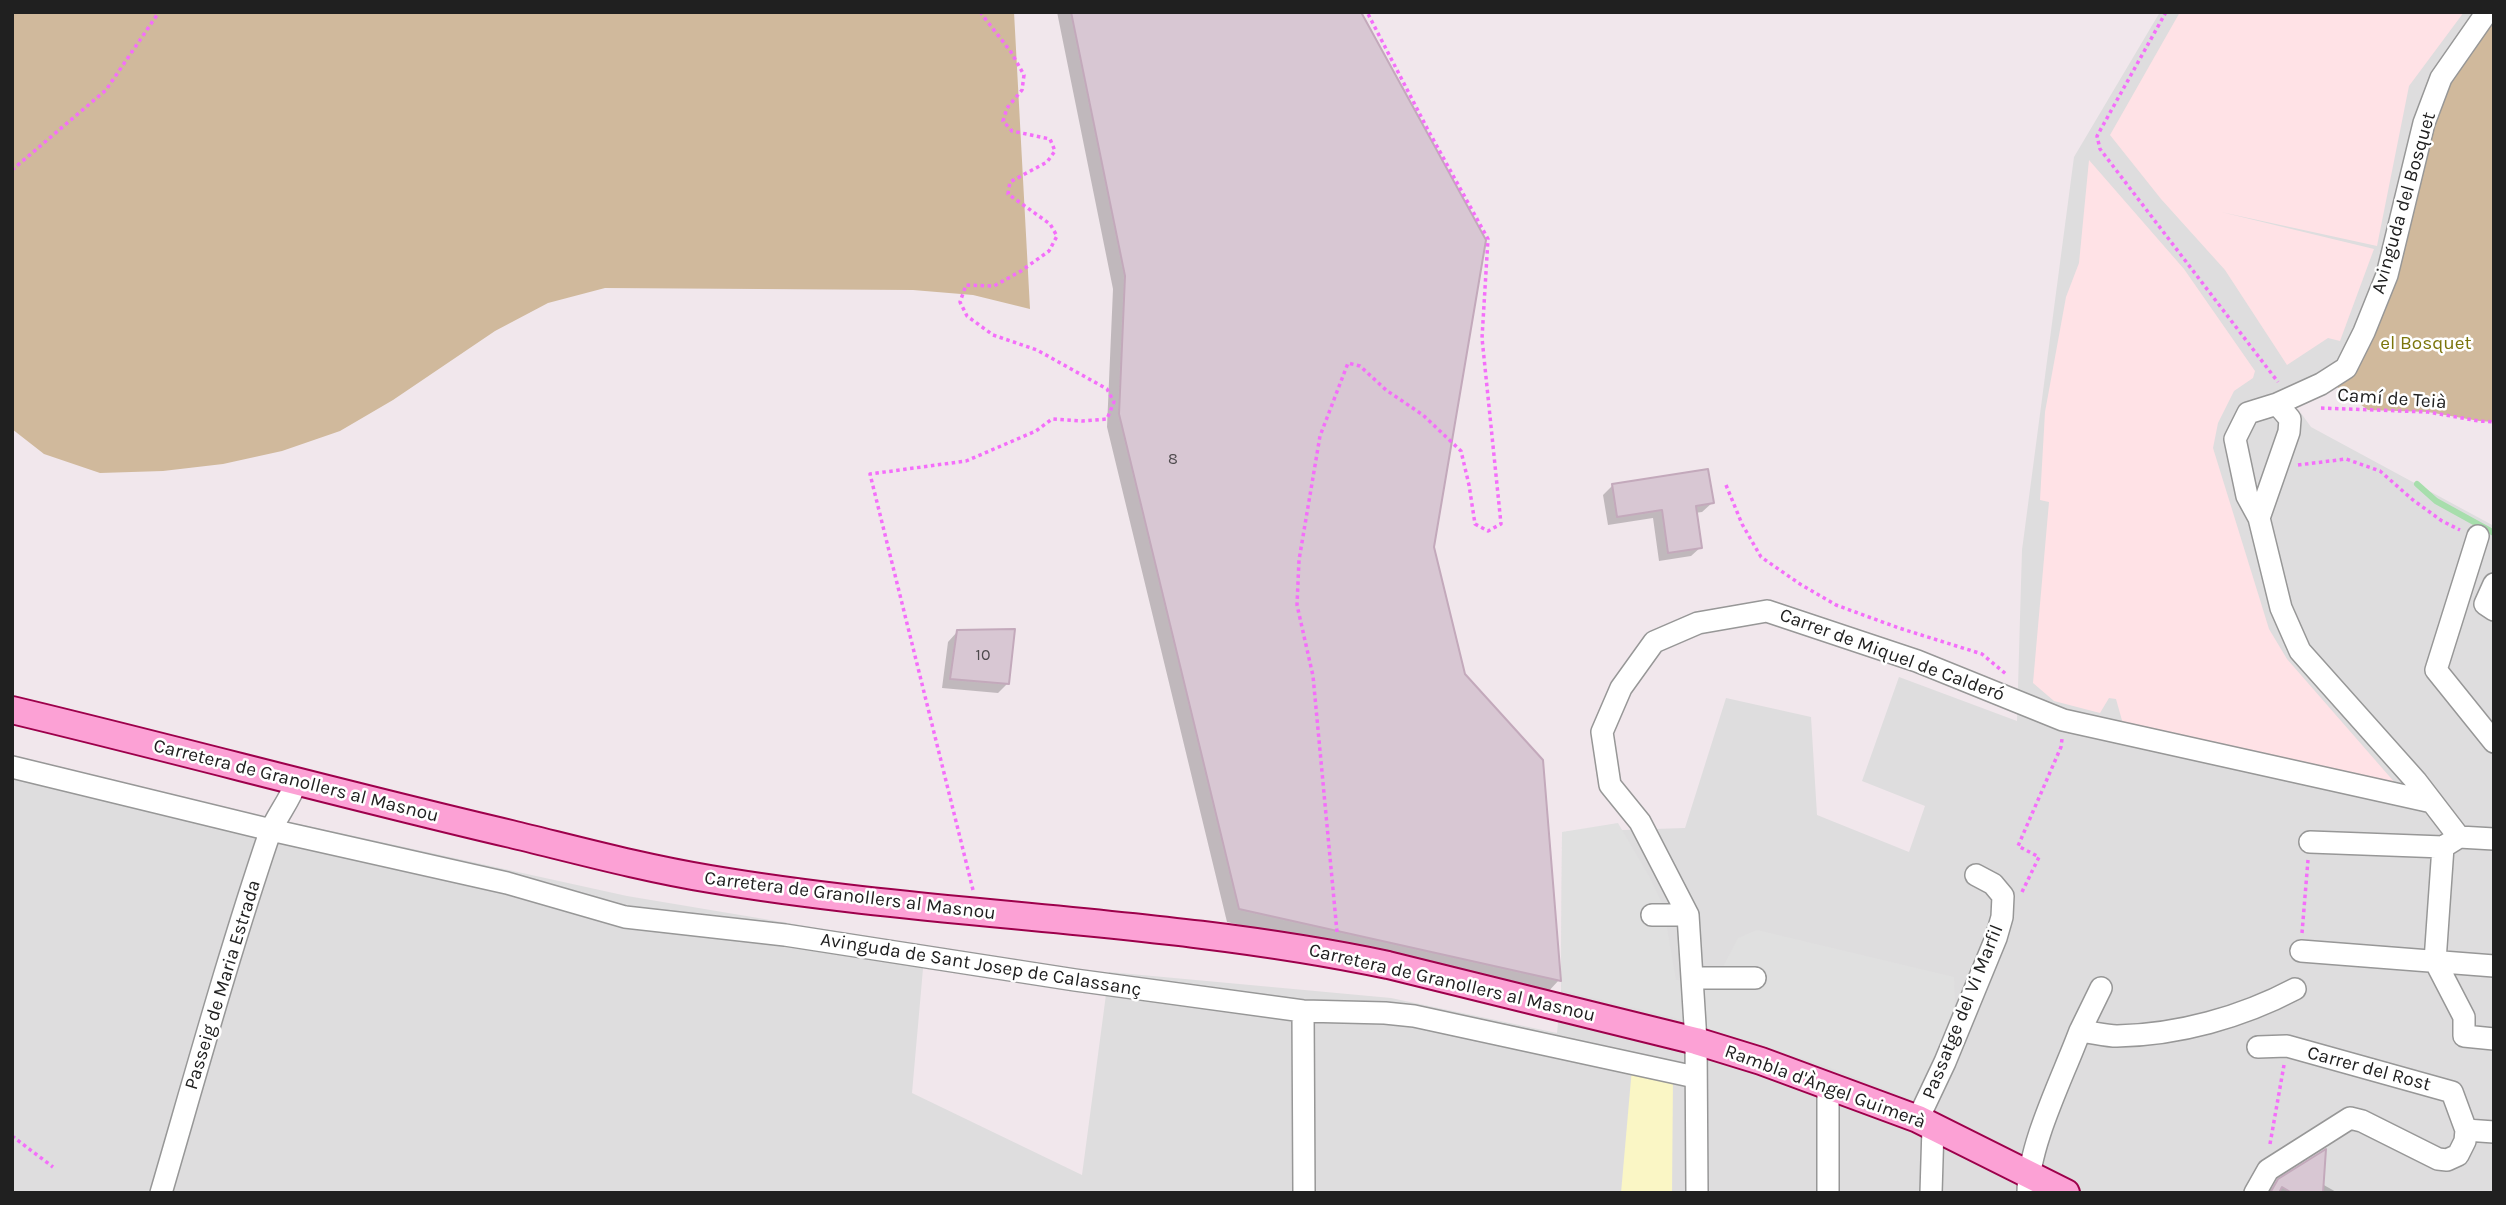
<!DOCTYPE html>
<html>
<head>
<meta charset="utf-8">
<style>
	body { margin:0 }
	#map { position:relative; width:2506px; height:1205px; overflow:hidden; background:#f1e7ec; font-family:Karla,sans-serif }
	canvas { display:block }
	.frame { position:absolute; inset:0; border:14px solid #202020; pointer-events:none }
</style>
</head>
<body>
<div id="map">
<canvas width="2506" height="1205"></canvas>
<div class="frame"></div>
</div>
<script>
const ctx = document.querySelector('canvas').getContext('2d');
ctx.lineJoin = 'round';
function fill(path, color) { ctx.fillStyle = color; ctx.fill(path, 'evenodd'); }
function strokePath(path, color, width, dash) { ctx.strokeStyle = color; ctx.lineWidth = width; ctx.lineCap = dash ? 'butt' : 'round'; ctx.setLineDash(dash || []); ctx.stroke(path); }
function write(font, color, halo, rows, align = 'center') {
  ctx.font = font + ' Karla,sans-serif'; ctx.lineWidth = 5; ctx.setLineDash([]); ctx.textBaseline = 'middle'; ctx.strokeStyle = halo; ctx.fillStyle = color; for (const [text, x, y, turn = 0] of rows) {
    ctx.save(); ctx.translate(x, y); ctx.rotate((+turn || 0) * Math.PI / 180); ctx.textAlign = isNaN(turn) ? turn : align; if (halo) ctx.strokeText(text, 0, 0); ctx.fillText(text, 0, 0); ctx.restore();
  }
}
fill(new Path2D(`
	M 2160,12 L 2492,12 L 2424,123 L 2346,368 L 2290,398 L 2311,427 L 2494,526 L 2494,1193 L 12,1193 L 12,773 L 304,825 L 627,896 L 925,946 L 912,1093 L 1082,1175 L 1109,972 L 1391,998 L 1557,1033 L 1561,990 L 1562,832 L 1685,828 L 1726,698 L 1811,717 L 1817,815 L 1909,852 L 1925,806 L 1862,781 L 1899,677 L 2017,721 L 2022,550 L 2074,157 Z`), '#deddde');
fill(new Path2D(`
	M 2180,12 L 2464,12 L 2409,86 L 2377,246 L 2221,212 L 2374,249 L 2340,341 L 2328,338 L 2287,365 L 2225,270 L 2161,199 L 2110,135 Z
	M 2089,160 L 2184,269 L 2255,371 L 2253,378 L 2234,391 L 2218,423 L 2213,448 L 2269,629 L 2287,659 L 2403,792 L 2123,724 L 2116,699 L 2109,698 L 2100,713 L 2054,701 L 2033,683 L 2049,502 L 2040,500 L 2045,412 L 2066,297 L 2079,263 Z`), '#ffe2e6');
fill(new Path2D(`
	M 12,12 L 1014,12 L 1030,309 L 973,295 L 913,290 L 605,288 L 548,303 L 495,331 L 393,400 L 340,431 L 282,451 L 223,464 L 163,471 L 100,473 L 44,454 L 12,429 Z
	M 2494,12 L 2494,422 L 2479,421 L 2428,412 L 2368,410 L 2328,380 L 2387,275 L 2424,123 Z`), '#d0b99c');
fill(new Path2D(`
	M 1632,1068 L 1673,1076 L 1672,1193 L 1621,1193 Z`), '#faf6c5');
fill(new Path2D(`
	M 1618,823 L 1649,876 L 1663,905 L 1676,980 L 1714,984 L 1738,938 L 1757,930 L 1954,977 L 1955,1007 L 1915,1101 L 1823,1065 L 1672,1017 L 1561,990 L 1562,832 Z`), '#e0e0e0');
fill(new Path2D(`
	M 1057,12 L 1359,12 L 1432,548 L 1463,675 L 1559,980 L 1547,993 L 1227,922 L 1107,427 L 1113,289 Z
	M 1612,486 L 1712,503 L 1702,512 L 1695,513 L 1701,547 L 1691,556 L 1659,561 L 1653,518 L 1608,525 L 1603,495 Z
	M 957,632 L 1008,683 L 998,693 L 942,688 L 948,642 Z
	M 2279,1181 L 2322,1184 L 2338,1193 L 2267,1193 Z`), '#0003');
strokePath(new Path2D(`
	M 2417,484 L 2436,501 L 2494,533`), '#a7deac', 6);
const building = new Path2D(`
	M 1071,12 L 1361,12 L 1486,240 L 1434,547 L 1465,674 L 1543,760 L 1561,981 L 1239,909 L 1119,414 L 1125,276 Z
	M 1708,469 L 1714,503 L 1696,506 L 1702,548 L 1668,553 L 1662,510 L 1617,517 L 1612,484 Z
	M 1015,629 L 1009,684 L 950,679 L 957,630 Z
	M 2326,1149 L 2323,1193 L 2292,1193 L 2282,1187 L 2279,1193 L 2270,1193 L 2278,1179 Z`);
fill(building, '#d8c7d3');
strokePath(building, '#c3a9bb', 2);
const minor = new Path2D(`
	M 2277,404 L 2321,384 L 2346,368 L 2364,332 L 2387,275 L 2424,123 L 2441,78 L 2487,12
	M 2259,518 L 2289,432 L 2290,419 L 2277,404 L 2248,413 L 2235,439 L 2247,496 L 2259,518 L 2281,608 L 2300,651 L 2416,781 L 2459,837
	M 2478,536 L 2436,670 L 2494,742
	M 2494,584 L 2485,604 L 2494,610
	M 12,767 L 271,830 L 507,883 L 625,917 L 785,935 L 1075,980 L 1303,1011 L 1385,1013 L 1414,1016 L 1695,1077
	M 2459,837 L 2443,847 L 2435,961 L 2464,1017 L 2464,1036 L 2494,1039
	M 2459,837 L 2494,839
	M 2310,842 L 2443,847
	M 1652,915 L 1688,915
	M 2301,951 L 2494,966
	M 1692,978 L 1755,978
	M 1303,1011 L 1304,1193
	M 2080,1031 L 2101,988
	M 2258,1047 L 2287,1046 L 2452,1092 L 2466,1130 L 2494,1132
	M 1918,1119 L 1945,1062 L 1996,938 L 2002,917 L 2003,896 L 1993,884 L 1976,875
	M 161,1193 C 196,1073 229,953 269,835 C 276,816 290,801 296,782
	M 1697,1193 L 1696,1041 L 1688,915 L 1640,822 L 1610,785 L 1602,732 L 1621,688 L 1654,642 L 1698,623 L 1767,611 L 1917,661 L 2063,720 L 2432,802
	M 1828,1193 L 1828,1084
	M 1931,1193 L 1933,1127
	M 2028,1193 C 2028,1145 2063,1077 2080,1031 C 2092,1032 2105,1036 2117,1036 C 2178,1035 2242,1017 2295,989
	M 2255,1193 L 2268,1170 L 2350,1118 L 2362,1121 L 2438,1159 L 2447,1160 L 2458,1155 L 2465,1141 L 2466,1130`);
const major = new Path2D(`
	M 12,710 C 179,750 344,795 511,834 C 577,850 643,868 710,879 C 935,917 1165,918 1388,965 L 1696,1041 L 1761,1061 L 1918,1119 L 2066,1193`);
strokePath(minor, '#979797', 24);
strokePath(major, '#9d004b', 30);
strokePath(new Path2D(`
	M 2166,12 L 2097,136 L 2100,149 L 2278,382
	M 12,170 L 106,90 L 159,12
	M 2321,408 L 2428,412 L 2479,421 L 2494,422
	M 2298,465 L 2346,459 L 2380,471 L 2413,500 L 2442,521 L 2460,530
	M 1726,485 L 1742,524 L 1761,557 L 1800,584 L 1836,605 L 1899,628 L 1982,654 L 2006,674
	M 973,890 L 870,474 L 966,461 L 1036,431 L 1052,419 L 1083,421 L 1107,419 L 1114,402 L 1107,389 L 1037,350 L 993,335 L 967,316 L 960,302 L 966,285 L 994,286 L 1021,271 L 1049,251 L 1057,236 L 1050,224 L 1008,194 L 1010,182 L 1047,162 L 1055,151 L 1050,139 L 1012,131 L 1003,121 L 1007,108 L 1022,90 L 1024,75 L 1011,52 L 980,12
	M 2022,892 L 2039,857 L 2018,846 L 2061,747 L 2062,739
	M 1337,932 L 1313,676 L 1297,605 L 1299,560 L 1320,436 L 1348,363 L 1360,366 L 1386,390 L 1423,415 L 1461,451 L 1469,485 L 1475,524 L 1488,531 L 1501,524 L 1482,338 L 1488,239 L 1428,130 L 1367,12
	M 2302,933 L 2308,860
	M 12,1136 L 53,1167
	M 2270,1144 L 2284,1065`), '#f46efa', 3.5, [3.5, 3.5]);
strokePath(minor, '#fff', 21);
strokePath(major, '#fca1d5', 26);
write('16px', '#4e4a4d', null, [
	["8",1173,459],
	["10",983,655]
]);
write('19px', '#202020', '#fff', [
	["Avinguda del Bosquet",2404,203,-74],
	["Camí de Teià",2392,399,4],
	["Carrer de Miquel de Calderó",1892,655,20],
	["Carretera de Granollers al Masnou",296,781,14],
	["Carretera de Granollers al Masnou",850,896,7],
	["Avinguda de Sant Josep de Calassanç",981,965,9],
	["Carretera de Granollers al Masnou",1452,983,13],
	["Passeig de Maria Estrada",223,985,-73],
	["Passatge del Vi Marfil",1963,1012,-68],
	["Carrer del Rost",2369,1069,15],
	["Rambla d'Àngel Guimerà",1825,1087,20]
]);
write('19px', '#7b750b', '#fff', [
	["el Bosquet",2426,344]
]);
</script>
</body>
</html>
